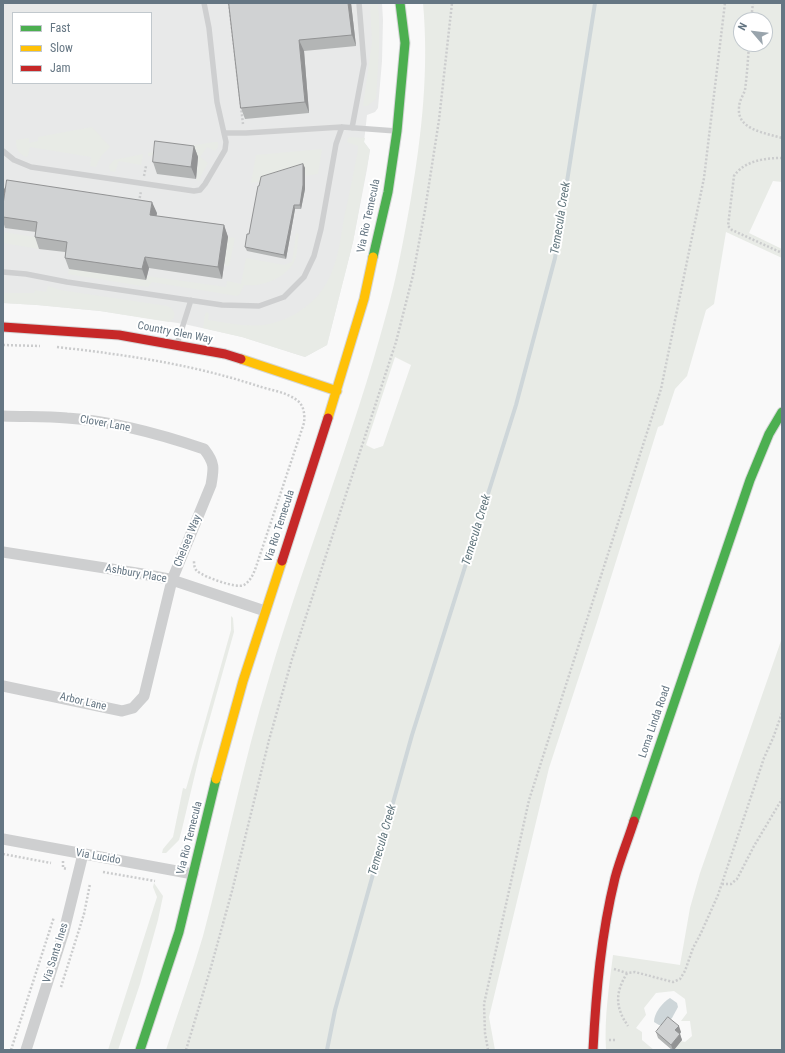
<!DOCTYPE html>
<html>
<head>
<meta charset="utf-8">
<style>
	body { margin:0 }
	#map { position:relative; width:785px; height:1053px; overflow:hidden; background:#f9f9f9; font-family:"Roboto Condensed",sans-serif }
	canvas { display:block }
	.frame { position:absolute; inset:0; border:4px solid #657683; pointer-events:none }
	.legend { position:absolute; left:12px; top:12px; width:140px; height:72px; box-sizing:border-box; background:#fff; border:1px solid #c1c8cd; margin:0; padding:5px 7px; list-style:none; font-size:12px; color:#657683 }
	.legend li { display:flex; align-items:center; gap:8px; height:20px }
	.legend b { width:20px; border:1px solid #c1c8cd }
	.north { position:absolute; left:733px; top:12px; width:40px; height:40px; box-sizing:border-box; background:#fff; border:1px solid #c1c8cd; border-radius:50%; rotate:298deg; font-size:11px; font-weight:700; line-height:16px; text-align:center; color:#657683 }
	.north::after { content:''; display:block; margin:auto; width:14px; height:18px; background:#99a4ac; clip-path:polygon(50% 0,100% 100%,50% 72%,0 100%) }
</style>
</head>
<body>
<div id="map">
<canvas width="785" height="1053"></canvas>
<div class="frame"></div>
<ul class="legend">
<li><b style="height:5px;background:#4caf50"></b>Fast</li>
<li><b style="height:5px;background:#ffc107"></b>Slow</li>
<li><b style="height:5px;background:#c62828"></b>Jam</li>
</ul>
<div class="north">N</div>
</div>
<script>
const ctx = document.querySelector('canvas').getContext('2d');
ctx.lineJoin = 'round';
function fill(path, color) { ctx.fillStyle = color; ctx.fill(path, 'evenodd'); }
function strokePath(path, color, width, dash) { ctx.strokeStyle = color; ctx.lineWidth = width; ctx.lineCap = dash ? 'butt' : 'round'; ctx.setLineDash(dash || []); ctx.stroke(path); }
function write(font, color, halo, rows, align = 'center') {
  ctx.font = font + ' "Roboto Condensed",sans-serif'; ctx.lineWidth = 4; ctx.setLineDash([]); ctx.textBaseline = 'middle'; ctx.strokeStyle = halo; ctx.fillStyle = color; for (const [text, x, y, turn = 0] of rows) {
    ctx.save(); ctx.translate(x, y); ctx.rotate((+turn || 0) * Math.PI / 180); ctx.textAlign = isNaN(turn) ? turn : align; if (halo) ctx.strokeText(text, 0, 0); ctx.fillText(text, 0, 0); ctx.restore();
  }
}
fill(new Path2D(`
	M 3,3 L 382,3 L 383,20 L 382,61 L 378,108 L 375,112 L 367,115 L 364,142 L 370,150 L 367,169 L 353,242 L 327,345 L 305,357 L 242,337 L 184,324 L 100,311 L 37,305 L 3,303 ZM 13,13 L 151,13 L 151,83 L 13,83 Z`), '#e8e9e9');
fill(new Path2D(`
	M 370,3 L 378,3 C 381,35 378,67 376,99 L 367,106 L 363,106 L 372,42 Z
	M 423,3 L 782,3 L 782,182 L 773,181 L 749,233 L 782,249 L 782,258 L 726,232 L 714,304 L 706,310 L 687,376 L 675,389 L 663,425 L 658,427 L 597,622 L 549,768 L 491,1009 L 489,1017 L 495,1050 L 166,1050 C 178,1012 192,974 203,936 C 226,850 243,763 269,678 C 305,556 353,438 386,315 C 397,277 404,237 411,198 C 422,133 429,69 423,3 ZM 741,20 L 765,20 L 765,44 L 741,44 ZM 395,357 L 411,365 L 383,446 L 374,449 L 366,445 Z
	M 92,127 L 110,147 L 101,156 L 96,167 L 90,166 L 91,157 L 30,147 L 28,156 L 26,157 C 18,153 16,149 16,140 L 29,138 L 29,143 L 38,141 L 38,137 Z
	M 350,137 L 365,138 L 364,142 L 370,150 L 353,242 L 327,345 L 305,357 L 242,337 L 203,328 L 205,314 L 207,312 L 209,314 L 208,320 C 228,323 249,328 269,324 C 289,320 310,307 322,290 C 337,270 340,242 344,218 C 349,195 354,172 358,149 L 358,146 L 347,142 L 348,138 Z
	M 214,142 L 218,142 L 218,147 L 215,151 L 207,147 L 200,157 L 208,163 L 198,181 L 196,179 L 198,158 L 159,154 L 148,156 L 148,153 Z
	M 322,149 L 318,174 L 251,183 L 256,155 Z
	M 143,154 L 141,165 L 119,161 L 115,172 L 110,171 L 109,166 L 114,160 Z
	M 3,232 L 41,238 L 39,249 L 3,243 Z
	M 296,233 L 299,234 C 297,242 298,255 294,262 C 285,279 261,287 244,285 L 240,294 L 237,296 L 152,282 L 148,287 L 68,274 L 69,269 L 147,276 L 226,287 L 227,281 L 241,284 L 246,258 L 284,265 L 292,262 Z
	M 228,237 L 235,238 L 229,266 L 224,265 Z
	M 48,286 L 60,290 L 167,306 C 175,309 178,317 169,322 L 100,311 L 37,305 L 3,303 L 3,293 L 34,293 L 35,290 L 46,292 Z
	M 231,616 L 233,618 L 234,632 L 200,753 L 182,829 L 179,840 L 166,853 L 162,853 L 163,849 L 173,837 L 183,788 L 186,789 L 231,630 Z
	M 782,638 L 782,1050 L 674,1050 L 681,1041 L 685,1042 L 692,1036 L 690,1021 L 681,1021 L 687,1013 L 685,999 L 674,991 L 656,993 L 644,1008 L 646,1015 L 636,1028 L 642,1032 L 642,1040 L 654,1050 L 606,1050 C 604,1018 609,987 613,955 L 680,965 L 690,908 L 700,873 Z
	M 154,883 L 163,896 L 158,920 L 140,984 L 118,1050 L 108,1050 L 157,897 L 153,887 Z`), '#e8ebe6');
fill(new Path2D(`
	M 670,998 L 677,1003 L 678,1007 L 672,1018 L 663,1026 L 659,1025 L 654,1022 C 654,1013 662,1003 670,998 Z`), '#ced6d9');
strokePath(new Path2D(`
	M 327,1050 L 335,1010 L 412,735 L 516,405 L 555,258 L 595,3`), '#ced6d9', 4);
const fast = new Path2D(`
	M 373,257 L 388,192 L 397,131 L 405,43 L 400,3
	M 634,821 L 750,480 L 769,434 L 782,412
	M 140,1050 L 179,932 L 216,779`);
const slow = new Path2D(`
	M 241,359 L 337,391
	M 328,418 L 364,299 L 373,257
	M 216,779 L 243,681 L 282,561`);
const jam = new Path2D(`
	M 3,327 L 119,335 L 225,354 L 241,359
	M 282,561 L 328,418
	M 593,1050 C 596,992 601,935 615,878 C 620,859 628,840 634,821`);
strokePath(fast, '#d5d6d7', 11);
strokePath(slow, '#d5d6d7', 11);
strokePath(jam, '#d5d6d7', 11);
strokePath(new Path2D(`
	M 229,3 L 243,124
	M 751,20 L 753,3
	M 749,44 C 748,59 747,75 745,90 C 743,96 739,101 739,108 C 737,130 766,133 782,138
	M 782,158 C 764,158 744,161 734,176 L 728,226 L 732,230 L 782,253
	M 144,176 L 146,166
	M 139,202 L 141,191
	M 3,345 L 40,346
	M 57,347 C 127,355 191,364 258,386 C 270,390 287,392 298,401 C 304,406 305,415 304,423 L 258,561 C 255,570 252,580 244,585 C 237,589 204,577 197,571 C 194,568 194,564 194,560
	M 3,854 L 51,863
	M 63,861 L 63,868 L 67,869
	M 103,872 L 155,881
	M 722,884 L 731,884 L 737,879 L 754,846 L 782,799
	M 614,969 L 627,973 L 635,972 L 673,982 L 680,979 L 685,971 L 693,948 L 701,933 L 718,895 L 764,758 L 773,738 L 782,713
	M 627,973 C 615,993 615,1007 628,1026
	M 61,987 L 84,914 L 90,884
	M 609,1040 L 616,1040
	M 11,1050 L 54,917
	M 186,1050 L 211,967 L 232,891 L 269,740 L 292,659 L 396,342 L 413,275 L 425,210 L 439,120 L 452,3
	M 488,1050 L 485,1033 L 484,1004 L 529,800 L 661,389 L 704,178 L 725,3`), '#cbcccd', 2.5, [2, 2]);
strokePath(new Path2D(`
	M 352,128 L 364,64 L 359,3
	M 225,133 L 246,133 L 342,127 L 396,131
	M 3,151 L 14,160 L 31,167 L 194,191 L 200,190 L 205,184 L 225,150 L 226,142 L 217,102 L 209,28 L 204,3
	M 3,272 L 26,274 L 67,282 L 222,305 L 259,306 L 284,297 L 304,277 L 314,256 L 321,229 L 336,144 L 342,127
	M 177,344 L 191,300`), '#cecfd0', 5.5);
strokePath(new Path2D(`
	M 3,416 C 24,417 46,416 67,418 C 113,421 160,434 204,449 C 215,463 214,468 211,485 L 172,580 L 144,696 L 133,708 L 122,711 L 3,686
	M 3,552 L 143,574 L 169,579 L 265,611
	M 3,839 L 193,874
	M 26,1050 L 64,931 L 83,854`), '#cecfd0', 11);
strokePath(fast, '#4caf50', 9);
strokePath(slow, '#ffc107', 9);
strokePath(jam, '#c62828', 9);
fill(new Path2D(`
	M 229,3 L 351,3 L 356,46 L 304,51 L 309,113 L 245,119 L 241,108 Z
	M 194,146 L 198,157 L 196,179 L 157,174 L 153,162 Z
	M 303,164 L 305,168 L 305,189 L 301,209 L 295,209 L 286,259 L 247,251 L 245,247 L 249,234 L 259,186 Z
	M 3,185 L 5,191 L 157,213 L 156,216 L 224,225 L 228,237 L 222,279 L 149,268 L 146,280 L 69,269 L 65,258 L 65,252 L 39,249 L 35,237 L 36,232 L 5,228 L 3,221 L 3,205 L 5,193 L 3,195 Z
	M 656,1032 L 681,1032 L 680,1034 L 682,1040 L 674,1050 L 672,1050 L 658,1038 Z`), '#b3b5b5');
fill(new Path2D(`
	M 348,3 L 351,3 L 356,46 L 352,35 Z
	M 299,40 L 304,51 L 309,113 L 305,102 Z
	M 194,146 L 198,157 L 196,179 L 191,167 Z
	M 303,164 L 305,168 L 305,189 L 301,209 L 300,205 Z
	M 3,185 L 6,192 L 3,195 Z
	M 152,202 L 157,213 L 155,226 L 150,215 Z
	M 294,205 L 295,209 L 286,259 L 284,255 Z
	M 224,225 L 228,237 L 222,279 L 218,267 Z
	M 145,257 L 149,268 L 146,280 L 142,269 Z
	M 679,1026 L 681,1032 L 678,1036 L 675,1030 Z
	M 680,1034 L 682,1040 L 674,1050 L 673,1050 L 671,1045 Z`), '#929394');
const building = new Path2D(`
	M 229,3 L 348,3 L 352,35 L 299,40 L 305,102 L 241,108 Z
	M 155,141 L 194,146 L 191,167 L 153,162 Z
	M 303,164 L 303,185 L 300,205 L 294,205 L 284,255 L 245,247 L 247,234 L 249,234 L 258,186 L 259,186 L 261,177 Z
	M 7,180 L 152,202 L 150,215 L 224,225 L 218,267 L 145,257 L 142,269 L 65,258 L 67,242 L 35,237 L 37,222 L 3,217 L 3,205 Z
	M 668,1017 L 679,1026 L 675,1030 L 680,1034 L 671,1045 L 656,1032 Z`);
fill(building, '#d0d2d3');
strokePath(building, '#929394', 1);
write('11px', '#657683', '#fff', [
	["Via Rio Temecula",369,216,-78],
	["Country Glen Way",175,333,11],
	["Clover Lane",105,424,10],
	["Via Rio Temecula",280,526,-72],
	["Chelsea Way",188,541,-68],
	["Ashbury Place",136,574,10],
	["Arbor Lane",83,702,13],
	["Loma Linda Road",655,722,-71],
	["Via Rio Temecula",190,838,-76],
	["Via Lucido",98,857,10],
	["Via Santa Ines",56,953,-73]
]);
write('italic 12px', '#60757c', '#fff', [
	["Temecula Creek",561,218,-81],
	["Temecula Creek",477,530,-73],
	["Temecula Creek",383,840,-74]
]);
</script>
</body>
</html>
